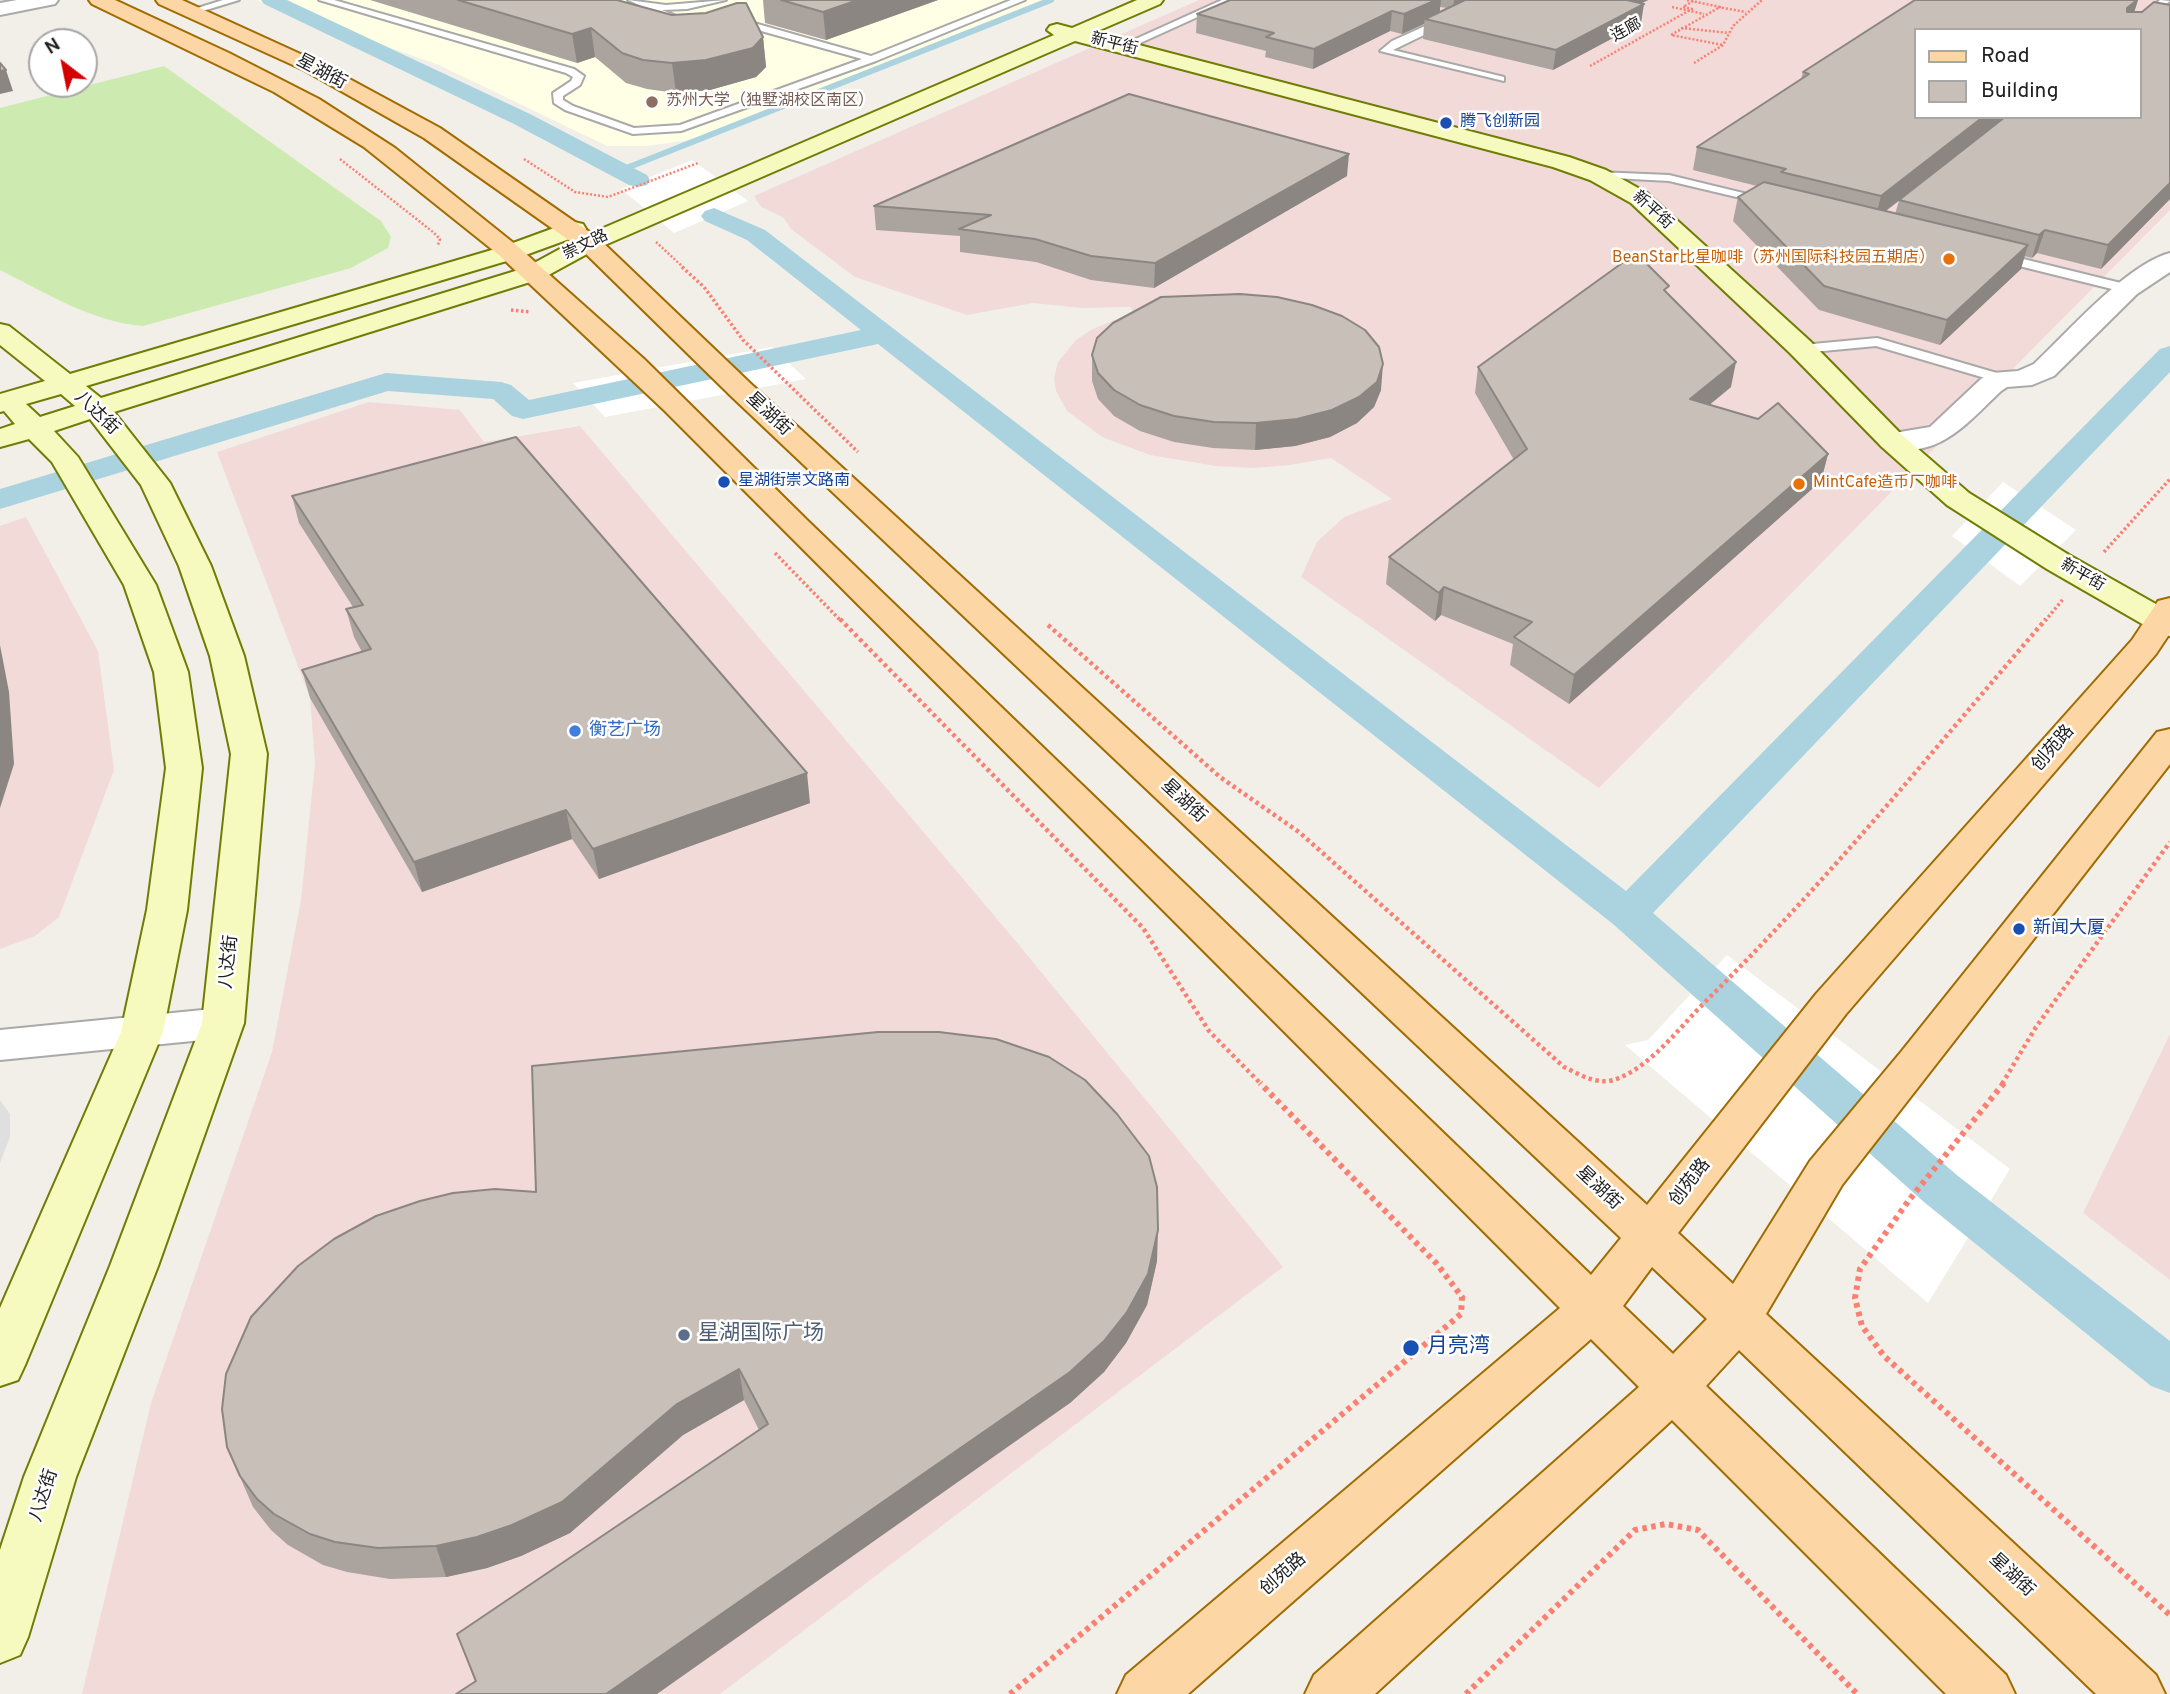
<!DOCTYPE html>
<html>
<head>
<meta charset="utf-8">
<style>
	body { margin:0 }
	#map { position:relative; width:2170px; height:1694px; overflow:hidden; background:#f2efe9; font-family:Overpass,sans-serif }
	canvas { display:block }
	.legend { position:absolute; left:1914px; top:28px; width:228px; height:91px; box-sizing:border-box; background:#fff; border:2px solid #a7a7a7; margin:0; padding:9px 12px; list-style:none; font-size:21px; color:#222 }
	.legend li { display:flex; align-items:center; gap:14px; height:35px }
	.legend b { width:35px; border:2px solid #a7a7a7 }
	.north { position:absolute; left:28px; top:28px; width:70px; height:70px; box-sizing:border-box; background:#fff; border:2px solid #a7a7a7; border-radius:50%; rotate:328deg; font-size:19px; font-weight:700; line-height:28px; text-align:center; color:#222 }
	.north::after { content:''; display:block; margin:auto; width:24px; height:32px; background:#d40000; clip-path:polygon(50% 0,100% 100%,50% 72%,0 100%) }
</style>
</head>
<body>
<div id="map">
<canvas width="2170" height="1694"></canvas>
<ul class="legend">
<li><b style="height:9px;background:#fcd6a4"></b>Road</li>
<li><b style="height:19px;background:#c7bfb8"></b>Building</li>
</ul>
<div class="north">N</div>
</div>
<script>
const ctx = document.querySelector('canvas').getContext('2d');
ctx.lineJoin = 'round';
function fill(path, color) { ctx.fillStyle = color; ctx.fill(path, 'evenodd'); }
function strokePath(path, color, width, dash) { ctx.strokeStyle = color; ctx.lineWidth = width; ctx.lineCap = dash ? 'butt' : 'round'; ctx.setLineDash(dash || []); ctx.stroke(path); }
function write(font, color, halo, rows, align = 'center') {
  ctx.font = font + ' Overpass,"Noto Sans SC",sans-serif'; ctx.lineWidth = 5; ctx.setLineDash([]); ctx.textBaseline = 'middle'; ctx.strokeStyle = halo; ctx.fillStyle = color; for (const [text, x, y, turn = 0] of rows) {
    ctx.save(); ctx.translate(x, y); ctx.rotate((+turn || 0) * Math.PI / 180); ctx.textAlign = isNaN(turn) ? turn : align; if (halo) ctx.strokeText(text, 0, 0); ctx.fillText(text, 0, 0); ctx.restore();
  }
}
fill(new Path2D(`
	M 0,1100 L 10,1114 L 10,1137 L 0,1163 Z`), '#e0dfdf');
fill(new Path2D(`
	M 1199,0 L 2170,0 L 2170,210 L 1599,788 L 1301,577 L 1317,542 L 1344,517 L 1392,499 L 1331,458 L 1290,465 L 1253,468 L 1216,466 L 1150,455 L 1102,437 L 1067,411 L 1056,391 L 1054,378 L 1058,362 L 1076,340 L 1091,330 L 1133,312 L 1130,307 L 1082,308 L 1033,303 L 967,315 L 855,277 L 791,229 L 783,217 L 761,207 L 754,196 ZM 1916,30 L 2140,30 L 2140,117 L 1916,117 Z
	M 369,402 L 460,410 L 484,442 L 580,426 L 1014,939 L 1283,1267 L 720,1694 L 82,1694 L 151,1403 L 272,1052 L 301,900 L 315,763 L 310,698 L 217,452 Z
	M 26,517 L 98,651 L 114,770 L 59,917 L 35,936 L 0,949 L 0,526 Z
	M 2170,1034 L 2170,1280 L 2083,1213 Z`), '#f2dad9');
fill(new Path2D(`
	M 256,0 L 1041,0 L 696,139 L 647,146 L 607,146 L 439,65 Z`), '#ffffe5');
fill(new Path2D(`
	M 164,66 L 381,221 L 391,237 L 388,248 L 351,268 L 143,326 C 92,322 46,293 0,270 L 0,108 Z`), '#cdebb0');
fill(new Path2D(`
	M 692,160 L 748,201 L 674,233 L 621,189 Z
	M 772,347 L 806,379 L 605,417 L 573,383 Z
	M 2003,482 L 2076,530 L 2020,586 L 1952,536 Z
	M 1727,955 L 2010,1169 L 1928,1303 L 1625,1045 L 1648,1040 Z`), '#fff');
strokePath(new Path2D(`
	M 619,171 L 1051,0`), '#aad3df', 6);
fill(new Path2D(`
	M 261,0 L 287,0 L 530,114 L 647,175 L 650,180 L 647,185 L 638,187 L 629,185 L 514,124 L 264,4 Z
	M 714,208 L 765,230 L 1626,891 L 2160,349 L 2170,346 L 2170,372 L 1653,913 L 1958,1176 L 2170,1341 L 2170,1393 L 2151,1386 L 1924,1202 L 1613,924 L 878,344 L 523,419 L 512,416 L 493,399 L 388,391 L 0,509 L 0,489 L 386,373 L 501,382 L 511,385 L 529,400 L 861,330 L 747,240 L 705,221 L 701,216 L 705,211 Z`), '#aad3df');
const lane = new Path2D(`
	M 223,0 L 239,0 L 193,14 L 188,11 Z
	M 319,0 L 334,0 L 574,69 L 584,76 L 580,85 L 563,96 L 563,100 L 573,106 L 634,128 L 680,125 L 862,59 L 754,29 L 729,27 L 729,23 L 754,23 L 871,56 L 1011,0 L 1025,0 L 876,61 L 681,131 L 633,134 L 565,110 L 554,103 L 553,93 L 571,81 L 573,77 L 566,73 Z
	M 628,0 L 666,5 L 726,0 L 687,9 L 662,10 L 686,20 L 688,22 L 683,25 Z
	M 1222,0 L 1235,0 L 1127,49 L 1118,47 Z
	M 1483,0 L 1496,0 L 1393,50 L 1504,77 L 1504,81 L 1380,51 L 1392,41 Z
	M 2160,0 L 2170,1 L 2134,30 L 2123,30 Z
	M 1598,172 L 1669,175 L 1772,200 L 1766,204 L 1669,181 L 1594,177 L 1594,173 Z
	M 1999,253 L 2133,286 L 2134,289 L 2128,293 L 1995,260 L 1995,254 Z
	M 1877,338 L 2007,376 L 2009,379 L 2002,383 L 1876,346 L 1802,353 L 1795,349 L 1802,345 Z`);
const street = new Path2D(`
	M 17,0 L 58,0 L 55,4 L 0,15 L 0,3 Z
	M 2170,253 L 2170,272 L 2137,294 L 2054,376 L 2032,385 L 2007,387 L 2001,391 C 1965,425 1938,461 1882,447 L 1877,441 L 1882,435 L 1930,427 L 1981,379 L 1992,373 L 2018,371 L 2034,364 C 2067,333 2127,264 2170,253 Z
	M 223,1008 L 238,1013 L 244,1023 L 238,1033 L 223,1038 L 0,1060 L 0,1030 Z`);
const secondary = new Path2D(`
	M 1137,0 L 1163,0 L 1160,4 L 1093,33 L 1569,157 L 1606,170 L 1647,193 L 1810,341 L 1902,435 L 1969,493 L 2069,555 L 2170,612 L 2170,636 L 2158,633 L 2047,569 L 1947,505 L 1882,447 L 1790,353 L 1631,203 L 1590,180 L 1553,167 L 1075,41 L 598,248 L 543,278 L 114,412 L 170,483 L 211,566 L 244,656 L 267,754 L 244,1023 L 158,1266 L 76,1477 L 28,1637 L 20,1655 L 0,1663 L 0,1550 L 24,1477 L 110,1266 L 202,1023 L 231,754 L 210,656 L 179,566 L 141,485 L 90,419 L 54,431 L 78,457 L 156,585 L 188,672 L 202,768 L 187,910 L 163,1032 L 25,1365 L 18,1380 L 0,1386 L 0,1308 L 121,1032 L 147,910 L 166,768 L 154,672 L 124,585 L 52,462 L 29,439 L 0,447 L 0,429 L 15,424 L 4,411 L 0,412 L 0,394 L 45,381 L 0,345 L 0,324 L 9,326 L 70,374 L 502,247 L 565,224 L 574,222 L 583,224 L 586,229 L 583,234 L 520,257 L 86,386 L 101,398 L 525,268 L 580,238 L 1054,35 L 1047,30 L 1050,26 L 1057,24 L 1072,28 ZM 61,394 L 75,406 L 40,417 L 26,404 Z`);
const primary = new Path2D(`
	M 89,0 L 115,0 L 229,53 L 319,99 L 395,148 L 516,245 L 644,359 L 808,521 L 1591,1275 L 1621,1238 L 731,396 L 580,248 L 424,138 L 304,70 L 159,4 L 156,0 L 182,0 L 318,62 L 440,128 L 598,238 L 751,384 L 1647,1205 L 1816,994 L 2132,640 L 2158,601 L 2170,598 L 2170,633 L 2156,654 L 1846,1014 L 1678,1233 L 1733,1284 L 1810,1161 L 1901,1052 L 2157,732 L 2170,729 L 2170,764 L 1842,1185 L 1766,1314 L 2156,1675 L 2165,1694 L 2096,1694 L 1739,1350 L 1706,1386 L 2006,1675 L 2015,1694 L 1946,1694 L 1672,1420 L 1375,1694 L 1305,1694 L 1314,1675 L 1639,1387 L 1591,1339 L 1188,1694 L 1117,1694 L 1126,1675 L 1560,1308 L 665,411 L 499,255 L 364,147 L 274,92 L 92,4 ZM 1652,1267 L 1707,1319 L 1673,1354 L 1623,1306 Z`);
strokePath(lane, '#a9a9a9', 4);
strokePath(street, '#a9a9a9', 4);
strokePath(secondary, '#707d05', 4);
strokePath(primary, '#a06b00', 4);
strokePath(new Path2D(`
	M 1687,0 L 1720,7 L 1671,35 L 1723,45
	M 1672,7 L 1704,14
	M 1718,7 L 1746,12
	M 1681,28 L 1729,33
	M 1694,63 L 1723,45 L 1733,26 L 1762,0
	M 340,159 L 433,232 L 440,239 L 438,245
	M 524,159 L 575,192 L 608,197 L 698,163
	M 656,242 L 684,268`), '#fa8072', 2.5, [2, 2]);
strokePath(new Path2D(`
	M 682,267 L 704,287 L 743,340 L 858,452
	M 511,310 L 530,312
	M 2104,552 L 2170,479
	M 775,553 L 841,621
	M 2045,621 L 2064,598`), '#fa8072', 3.5, [2.5, 2.5]);
strokePath(new Path2D(`
	M 840,619 L 1143,928 L 1209,1031 L 1261,1084
	M 1048,625 L 1220,777 L 1299,832 L 1564,1067 C 1581,1075 1599,1087 1619,1078 C 1653,1064 1680,1027 1706,1001 C 1827,882 1935,748 2046,619
	M 2002,1084 L 2036,1027 L 2170,842`), '#fa8072', 4.5, [3.5, 3.5]);
strokePath(new Path2D(`
	M 2004,1083 L 1909,1200 L 1860,1269 L 1855,1298 L 1862,1326 L 1884,1356 L 2170,1615
	M 1010,1694 L 1461,1314 L 1462,1297 L 1437,1264 L 1260,1083
	M 1466,1694 L 1635,1530 L 1666,1524 L 1698,1530 L 1857,1694`), '#fa8072', 6, [4.5, 4.5]);
fill(lane, '#fff');
fill(street, '#fff');
fill(secondary, '#f7fabf');
fill(primary, '#fcd6a4');
strokePath(new Path2D(`
	M 1590,66 L 1692,9 L 1683,7 L 1695,0`), '#fa8072', 2.5, [2, 2]);
fill(new Path2D(`
	M 370,0 L 617,0 L 672,15 L 763,37 L 766,67 L 756,77 L 710,90 L 676,93 L 647,89 L 626,83 L 595,57 L 577,63 Z
	M 763,0 L 938,0 L 826,40 L 765,23 Z
	M 1230,0 L 1648,0 L 1642,3 L 1641,23 L 1553,70 L 1423,39 L 1424,24 L 1402,34 L 1390,31 L 1313,69 L 1265,57 L 1266,51 L 1196,33 L 1197,14 ZM 1440,7 L 1447,8 L 1440,12 Z
	M 1915,0 L 2138,0 L 2134,12 L 2142,12 L 2154,2 L 2170,5 L 2170,199 L 2101,269 L 2037,253 L 2032,258 L 2024,256 L 2021,269 L 1940,345 L 1819,310 L 1733,221 L 1738,197 L 1757,186 L 1693,170 L 1697,147 L 1801,79 L 1803,72 ZM 1916,30 L 2140,30 L 2140,117 L 1916,117 ZM 1899,201 L 1895,214 L 1886,211 Z
	M 1347,176 L 1154,288 L 1091,280 L 1036,262 L 960,252 L 960,236 L 876,230 L 874,206 Z
	M 1668,294 L 1731,387 L 1709,405 L 1828,454 L 1821,481 L 1569,704 L 1510,665 L 1513,644 L 1441,615 L 1435,621 L 1386,584 L 1389,557 L 1514,460 L 1475,393 L 1478,367 Z
	M 1092,355 L 1381,390 L 1374,407 L 1357,423 L 1330,437 L 1295,446 L 1255,450 L 1213,448 L 1174,442 L 1140,431 L 1114,416 L 1098,399 L 1092,381 Z
	M 292,496 L 810,803 L 599,879 L 572,839 L 422,892 L 310,698 L 302,670 L 362,652 L 354,637 L 346,609 L 353,607 L 299,523 Z
	M 1157,1261 L 1147,1305 L 1126,1343 L 1104,1372 L 1070,1403 L 475,1682 L 457,1634 L 759,1430 L 744,1400 L 683,1435 L 570,1533 L 521,1556 L 487,1568 L 446,1577 L 390,1579 L 347,1572 L 323,1565 L 288,1545 L 271,1530 L 253,1507 L 227,1447 Z`), '#aba49e');
fill(new Path2D(`
	M 858,0 L 938,0 L 826,40 L 823,12 Z
	M 1436,0 L 1441,0 L 1439,17 L 1425,19 L 1424,24 L 1402,34 L 1404,14 Z
	M 1454,0 L 1486,0 L 1453,9 Z
	M 1618,0 L 1648,0 L 1615,17 Z
	M 2138,0 L 2132,19 L 2121,28 L 2127,8 Z
	M 1644,4 L 1641,23 L 1553,70 L 1556,50 Z
	M 1392,11 L 1390,31 L 1313,69 L 1314,49 Z
	M 591,28 L 595,57 L 577,63 L 572,34 Z
	M 763,37 L 766,67 L 756,77 L 710,90 L 676,93 L 672,63 Z
	M 6,70 L 13,91 L 0,94 L 0,71 Z
	M 1983,117 L 2005,117 L 1875,219 L 1881,196 Z
	M 1349,154 L 1347,176 L 1154,288 L 1155,263 Z
	M 2170,183 L 2170,199 L 2101,269 L 2108,245 Z
	M 2045,230 L 2037,253 L 2032,258 L 2039,235 Z
	M 2028,245 L 2021,269 L 1940,345 L 1947,320 Z
	M 1736,362 L 1731,387 L 1685,425 L 1690,399 Z
	M 1383,364 L 1381,390 L 1374,407 L 1357,423 L 1330,437 L 1295,446 L 1255,450 L 1256,423 Z
	M 1828,454 L 1821,481 L 1569,704 L 1574,675 Z
	M 1444,587 L 1441,615 L 1435,621 L 1439,593 Z
	M 0,645 L 9,692 L 14,764 L 0,808 Z
	M 807,773 L 810,803 L 599,879 L 593,849 Z
	M 566,810 L 572,839 L 422,892 L 414,862 Z
	M 1158,1230 L 1157,1261 L 1147,1305 L 1126,1343 L 1104,1372 L 1070,1403 L 657,1694 L 606,1694 Z
	M 739,1369 L 744,1400 L 683,1435 L 570,1533 L 521,1556 L 487,1568 L 446,1577 L 436,1546 L 677,1404 Z`), '#8b8681');
const building = new Path2D(`
	M 458,0 L 617,0 L 672,15 L 706,13 L 737,3 L 746,3 L 763,37 L 753,48 L 706,60 L 672,63 L 643,60 L 622,53 L 591,28 L 572,34 Z
	M 781,0 L 858,0 L 823,12 Z
	M 1230,0 L 1436,0 L 1404,14 L 1392,11 L 1314,49 L 1266,37 L 1274,33 L 1197,14 Z
	M 1465,0 L 1627,0 L 1644,4 L 1556,50 L 1425,19 Z
	M 1915,0 L 2137,0 L 2127,8 L 2127,12 L 2142,12 L 2154,2 L 2170,5 L 2170,183 L 2108,245 L 2045,230 L 2039,235 L 1899,200 L 2005,117 L 2140,117 L 2140,30 L 1916,30 L 1916,117 L 1983,117 L 1881,196 L 1781,172 L 1786,169 L 1697,147 L 1809,74 L 1803,72 Z
	M 0,63 L 6,70 L 0,71 Z
	M 1129,94 L 1349,154 L 1155,263 L 1091,256 L 1035,239 L 959,229 L 991,215 L 874,206 Z
	M 1764,182 L 2028,245 L 1947,320 L 1824,286 L 1738,197 Z
	M 1636,253 L 1669,286 L 1664,290 L 1736,362 L 1690,399 L 1758,419 L 1778,403 L 1828,454 L 1574,675 L 1514,637 L 1532,622 L 1444,587 L 1439,593 L 1389,557 L 1527,449 L 1478,367 Z
	M 1240,294 L 1277,297 L 1312,305 L 1342,316 L 1365,330 L 1379,347 L 1383,364 L 1377,382 L 1359,397 L 1332,410 L 1297,419 L 1256,423 L 1214,422 L 1174,416 L 1140,405 L 1114,390 L 1098,373 L 1092,355 L 1097,338 L 1113,323 L 1161,297 Z
	M 516,437 L 807,773 L 593,849 L 566,810 L 414,862 L 302,670 L 371,649 L 346,609 L 363,605 L 292,496 Z
	M 0,697 L 2,735 L 0,742 Z
	M 878,1032 L 939,1032 L 996,1039 L 1049,1057 L 1085,1080 L 1117,1114 L 1149,1156 L 1157,1187 L 1158,1230 L 1148,1274 L 1127,1312 L 1104,1341 L 1070,1372 L 606,1694 L 456,1694 L 476,1681 L 457,1634 L 768,1424 L 739,1369 L 677,1404 L 562,1502 L 512,1525 L 477,1537 L 436,1546 L 378,1548 L 335,1542 L 310,1534 L 274,1514 L 257,1499 L 240,1476 L 227,1447 L 222,1409 L 226,1374 L 251,1317 L 298,1266 L 334,1239 L 376,1216 L 420,1201 L 453,1193 L 495,1189 L 536,1192 L 532,1066 Z`);
fill(building, '#c7bfb8');
strokePath(building, '#8b8681', 2);
for (const [x, y, r, color] of [
	[652,102,7,"#8d6e63"],
	[1446,123,7,"#1a4fb4"],
	[1949,259,7,"#e8710a"],
	[724,482,7,"#1a4fb4"],
	[1799,484,7,"#e8710a"],
	[575,731,7,"#3f7fe0"],
	[2019,929,7,"#1a4fb4"],
	[684,1335,7,"#5c6f8a"],
	[1411,1348,9,"#1a4fb4"]
]) { const dot = new Path2D(); dot.arc(x, y, r, 0, 2 * Math.PI); ctx.fillStyle = color; ctx.fill(dot); strokePath(dot, '#fff', 2.5); }
write('16px', '#222', '#fff', [
	["连廊",1627,31,-29],
	["新平街",1114,45,14],
	["新平街",1652,211,42],
	["崇文路",586,246,-26],
	["新平街",2082,576,30]
]);
write('16px', '#785e54', '#fff', [
	["苏州大学（独墅湖校区南区）",666,102]
], 'left');
write('16px', '#164399', '#fff', [
	["腾飞创新园",1460,123],
	["星湖街崇文路南",738,482]
], 'left');
write('16px', '#c56008', '#fff', [
	["BeanStar比星咖啡（苏州国际科技园五期店）",1935,259],
	["MintCafe造币厂咖啡",1813,484,"left"]
], 'right');
write('18px', '#222', '#fff', [
	["星湖街",321,73,28],
	["八达街",96,414,44],
	["星湖街",768,415,43],
	["创苑路",2054,749,-49],
	["星湖街",1183,802,43],
	["八达街",230,962,-84],
	["创苑路",1691,1183,-52],
	["星湖街",1598,1189,43],
	["八达街",45,1496,-72],
	["创苑路",1284,1575,-41],
	["星湖街",2011,1576,43]
]);
write('18px', '#366cbe', '#fff', [
	["衡艺广场",589,731]
], 'left');
write('18px', '#164399', '#fff', [
	["新闻大厦",2033,929]
], 'left');
write('21px', '#4e5e75', '#fff', [
	["星湖国际广场",698,1335]
], 'left');
write('21px', '#164399', '#fff', [
	["月亮湾",1427,1348]
], 'left');
</script>
</body>
</html>
